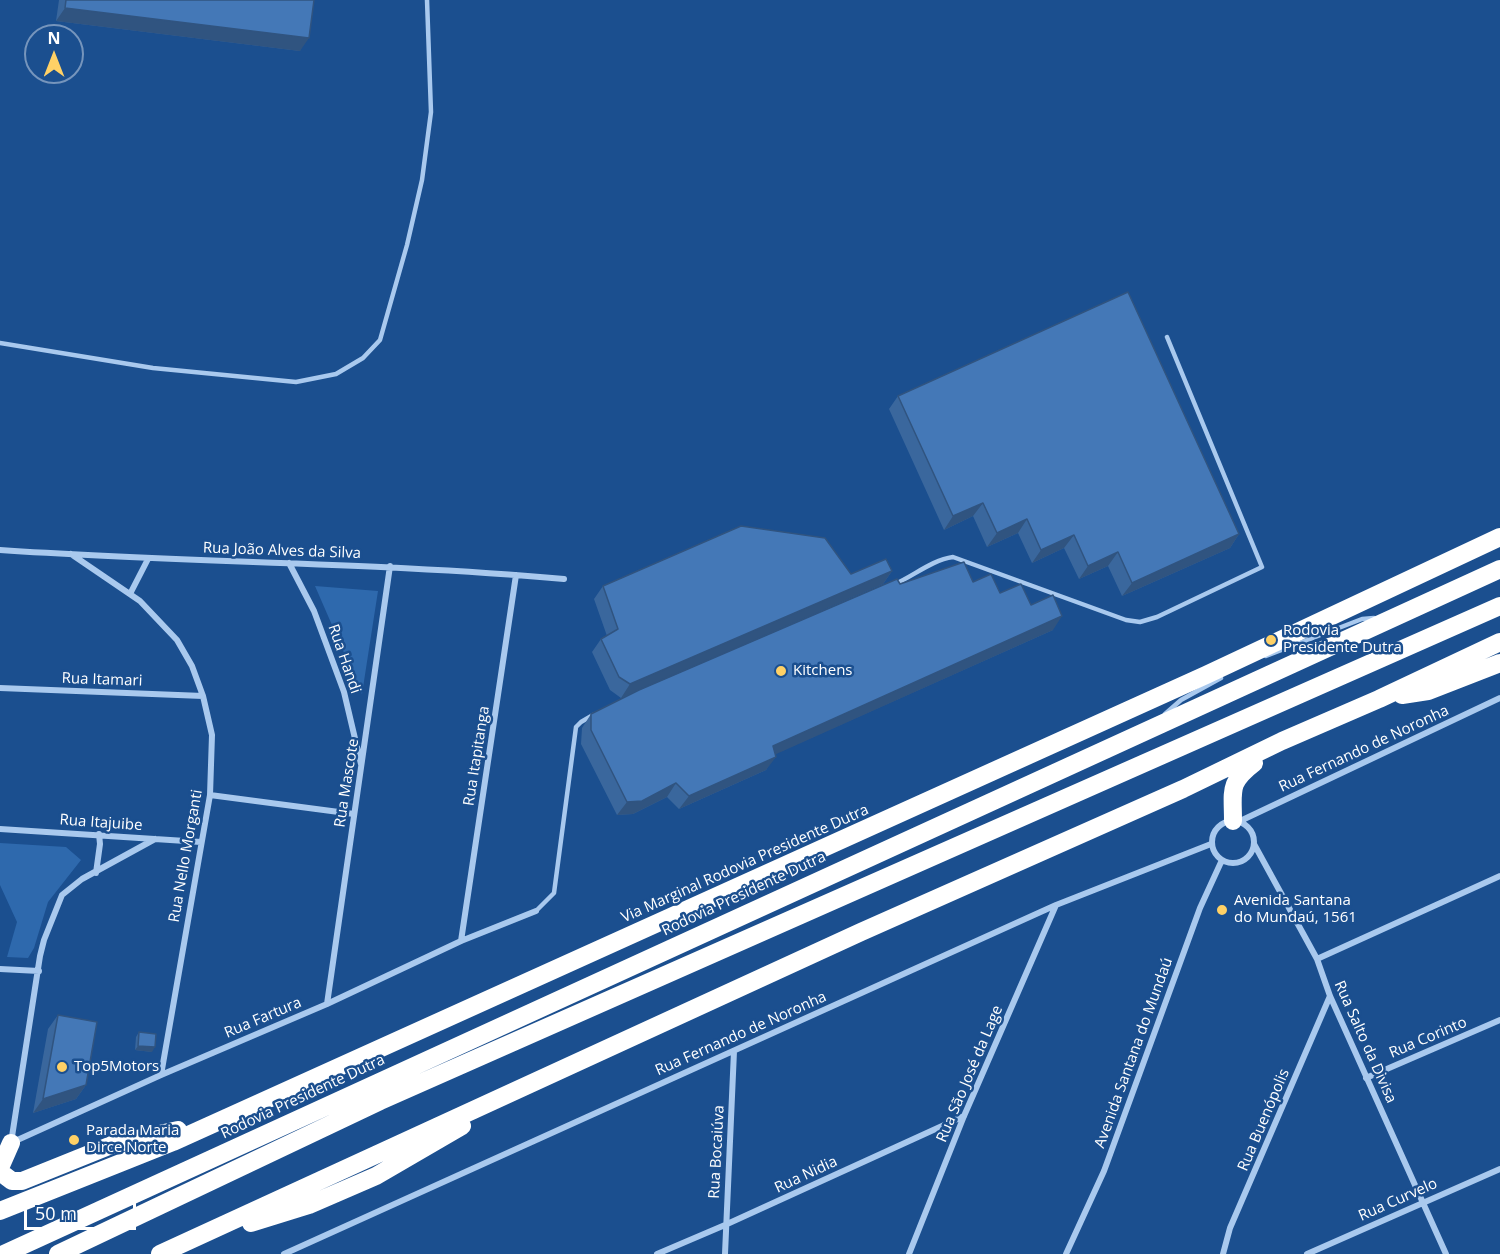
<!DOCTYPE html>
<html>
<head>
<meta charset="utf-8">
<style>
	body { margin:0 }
	#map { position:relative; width:1500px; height:1254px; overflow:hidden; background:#1b4f8f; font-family:"Open Sans",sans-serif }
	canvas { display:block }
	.north { position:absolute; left:24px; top:24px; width:60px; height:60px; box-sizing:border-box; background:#1b4f8f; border:2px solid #7695bc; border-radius:50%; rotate:0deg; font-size:16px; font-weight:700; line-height:24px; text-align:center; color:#fff }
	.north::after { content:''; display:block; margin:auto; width:21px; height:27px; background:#ffd166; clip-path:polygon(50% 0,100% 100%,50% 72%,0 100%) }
	.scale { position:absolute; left:24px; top:1203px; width:112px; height:27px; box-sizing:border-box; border:3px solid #fff; border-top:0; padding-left:8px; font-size:18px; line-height:21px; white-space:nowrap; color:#fff; -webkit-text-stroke:4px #1b4f8f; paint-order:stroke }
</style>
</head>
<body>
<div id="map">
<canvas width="1500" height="1254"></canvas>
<div class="north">N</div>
<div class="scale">50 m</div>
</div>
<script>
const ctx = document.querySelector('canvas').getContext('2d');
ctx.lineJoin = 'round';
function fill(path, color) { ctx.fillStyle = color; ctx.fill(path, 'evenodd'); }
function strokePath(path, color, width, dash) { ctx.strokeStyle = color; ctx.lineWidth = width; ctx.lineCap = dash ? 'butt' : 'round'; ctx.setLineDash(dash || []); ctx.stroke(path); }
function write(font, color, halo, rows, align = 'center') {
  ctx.font = font + ' "Open Sans",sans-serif'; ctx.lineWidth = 5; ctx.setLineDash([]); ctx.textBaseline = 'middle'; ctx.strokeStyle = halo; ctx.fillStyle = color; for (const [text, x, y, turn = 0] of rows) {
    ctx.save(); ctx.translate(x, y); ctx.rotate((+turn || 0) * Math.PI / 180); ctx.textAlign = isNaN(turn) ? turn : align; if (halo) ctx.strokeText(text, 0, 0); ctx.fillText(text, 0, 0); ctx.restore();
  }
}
fill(new Path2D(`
	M 315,586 L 378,591 L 362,694 Z
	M 0,843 L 66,847 L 81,860 L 48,902 L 34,948 L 28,958 L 7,957 L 17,922 L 0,885 Z`), '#2e69ad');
strokePath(new Path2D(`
	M 0,343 L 153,368 L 296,382 L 336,374 L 363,358 L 380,340 L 407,245 L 422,180 L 431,112 L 427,0
	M 895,584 C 915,575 932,560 953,557 L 1126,620 L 1140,622 L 1157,617 L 1262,567 L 1167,337
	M 1266,656 L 1362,619 L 1374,618
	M 1165,714 L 1181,700 L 1221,678
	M 536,911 L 554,893 L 576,727 L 581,722 L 593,715`), '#a9c9ee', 4.5);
strokePath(new Path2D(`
	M 0,550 C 188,563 376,562 564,579
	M 71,554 L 140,601 L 177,640 L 192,666 L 203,696 L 212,735 L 210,795 L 161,1075
	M 289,563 L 314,611 L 344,692 L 361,764
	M 130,594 L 148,559
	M 0,688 L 203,696
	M 210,795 L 354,814
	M1212 842a21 21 0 1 1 42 0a21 21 0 1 1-42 0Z
	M 1238,822 L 1500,698
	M 0,829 L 201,842
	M 1254,844 L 1317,959 L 1330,996 L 1446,1254
	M 96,873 L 100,844 L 99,834
	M 461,941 L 516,575
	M 1317,959 L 1500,876
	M 0,969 L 39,971
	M 327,1004 L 390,566
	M 1366,1078 L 1500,1020
	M 13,1142 L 161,1075 L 327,1004 L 461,941 L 536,911
	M 11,1143 L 40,956 L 44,940 L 62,895 L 82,879 L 155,839
	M 284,1254 L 1056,905 L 1211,844
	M 657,1254 L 725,1225 L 964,1116
	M 725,1254 L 734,1051
	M 909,1254 L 964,1116 L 1056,905
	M 1066,1254 L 1104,1171 L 1200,908 L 1222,860
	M 1223,1254 L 1230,1228 L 1330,996
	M 1307,1254 L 1500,1169`), '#a9c9ee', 6);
strokePath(new Path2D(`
	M 1402,695 L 1428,691 L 1500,663
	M 1233,821 C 1233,790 1228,783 1254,763
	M 0,1168 L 11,1143
	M 0,1172 L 12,1181 L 22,1181 L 114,1144 L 178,1130
	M 0,1211 L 173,1142 L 1206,675 L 1500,537
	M 251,1223 L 309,1205 L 376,1176 L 462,1126
	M 4,1254 L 1500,569
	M 58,1254 L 380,1101 L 1500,606
	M 160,1254 L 861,932 L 1183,789 L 1282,741 L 1379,699 L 1500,642`), '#fff', 18);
fill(new Path2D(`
	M 59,0 L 314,0 L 300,51 L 56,21 Z
	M 898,396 L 1239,534 L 1230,548 L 1122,596 L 1108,566 L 1079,579 L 1064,548 L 1032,563 L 1018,533 L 987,547 L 973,516 L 944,530 L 889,409 Z
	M 892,571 L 883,584 L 621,698 L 610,690 L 592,652 L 601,639 L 607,636 L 594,599 L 603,586 L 851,574 Z
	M 973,582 L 1031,605 L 1053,630 L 775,754 L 766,770 L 679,809 L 667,797 L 633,814 L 617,815 L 581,744 L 582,728 L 591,714 L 900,584 Z
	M 58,1015 L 86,1085 L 76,1099 L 33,1113 L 48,1029 Z
	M 139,1032 L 152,1052 L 135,1050 L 136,1037 Z`), '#3a679d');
fill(new Path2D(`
	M 65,8 L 309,38 L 300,51 L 56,21 Z
	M 983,503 L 973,516 L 944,530 L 953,516 Z
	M 1027,519 L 1018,533 L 987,547 L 997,533 Z
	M 1239,534 L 1230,548 L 1122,596 L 1132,583 Z
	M 1074,535 L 1064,548 L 1032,563 L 1041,550 Z
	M 1118,552 L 1108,566 L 1079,579 L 1088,566 Z
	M 892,571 L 883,584 L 621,698 L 630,684 Z
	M 1062,616 L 1053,630 L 763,760 L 773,746 Z
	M 776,757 L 766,770 L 679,809 L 689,796 Z
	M 676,783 L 667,797 L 633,814 L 617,815 L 627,802 Z
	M 138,1046 L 155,1047 L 152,1052 L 135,1050 Z
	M 86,1085 L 76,1099 L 33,1113 L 43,1099 Z`), '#305480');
const building = new Path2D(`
	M 66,0 L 314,0 L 309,38 L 65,8 Z
	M 1128,292 L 1239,534 L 1132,583 L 1118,552 L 1088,566 L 1074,535 L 1041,550 L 1027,519 L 997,533 L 983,503 L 953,516 L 898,396 Z
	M 741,526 L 825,538 L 851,574 L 886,559 L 892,571 L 630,684 L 619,677 L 601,639 L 618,629 L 603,586 Z
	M 964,562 L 973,582 L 991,574 L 1000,593 L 1021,584 L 1031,605 L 1053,595 L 1062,616 L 773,746 L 776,757 L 689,796 L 676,783 L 642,801 L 627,802 L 591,730 L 591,714 L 639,690 L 897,579 L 900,584 Z
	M 58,1015 L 97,1022 L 86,1085 L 43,1099 Z
	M 139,1032 L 156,1034 L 155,1047 L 138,1046 Z`);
fill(building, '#4478b7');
strokePath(building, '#305480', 1.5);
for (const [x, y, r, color] of [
	[1271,640,6,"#ffd166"],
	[781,671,6,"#ffd166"],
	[1222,910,6,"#ffd166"],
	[62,1067,6,"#ffd166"],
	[74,1140,6,"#ffd166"]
]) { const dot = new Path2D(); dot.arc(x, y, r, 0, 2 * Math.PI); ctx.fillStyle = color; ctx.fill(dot); strokePath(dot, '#1b4f8f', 2); }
write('15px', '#fff', '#1b4f8f', [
	["Rua João Alves da Silva",282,551,2],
	["Rua Handi",344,659,71],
	["Rua Itamari",102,680,2],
	["Rua Fernando de Noronha",1364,749,-25],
	["Rua Itapitanga",477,756,-81],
	["Rua Mascote",347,783,-81],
	["Rua Itajuibe",101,823,4],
	["Rua Nello Morganti",186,856,-80],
	["Via Marginal Rodovia Presidente Dutra",745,864,-24],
	["Rodovia Presidente Dutra",744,894,-25],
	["Rua Fartura",263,1018,-23],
	["Rua Fernando de Noronha",741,1034,-24],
	["Rua Corinto",1428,1038,-23],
	["Rua Salto da Divisa",1365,1042,66],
	["Avenida Santana do Mundaú",1134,1053,-70],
	["Rua São José da Lage",970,1074,-67],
	["Rodovia Presidente Dutra",303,1097,-25],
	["Rua Buenópolis",1264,1120,-67],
	["Rua Bocaiúva",717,1152,-87],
	["Rua Nidia",806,1175,-25],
	["Rua Curvelo",1398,1200,-24]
]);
write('15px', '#fff', '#1b4f8f', [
	["Rodovia",1283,631],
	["Presidente Dutra",1283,648],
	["Kitchens",793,671],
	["Avenida Santana",1234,901],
	["do Mundaú, 1561",1234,918],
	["Top5Motors",74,1067],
	["Parada Maria",86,1131],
	["Dirce Norte",86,1148]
], 'left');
</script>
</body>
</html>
